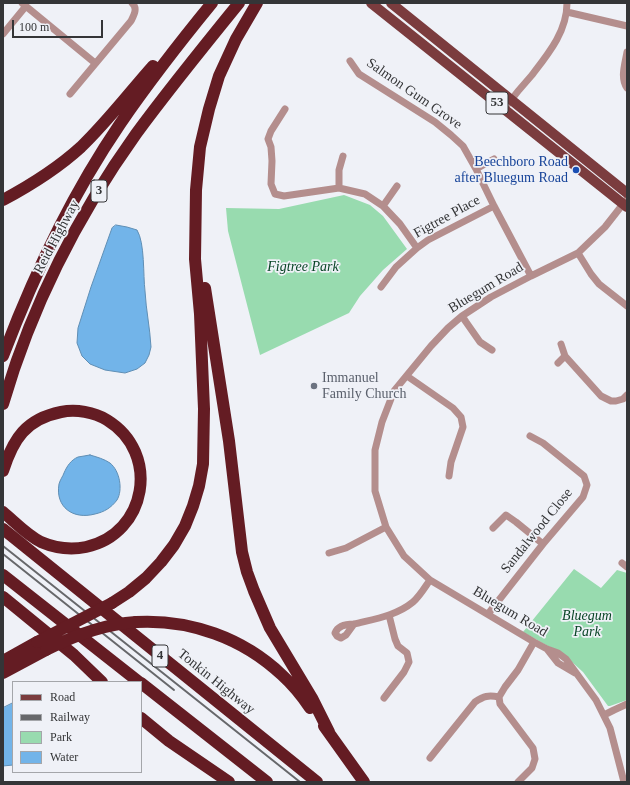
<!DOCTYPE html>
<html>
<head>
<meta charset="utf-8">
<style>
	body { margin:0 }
	#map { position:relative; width:630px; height:785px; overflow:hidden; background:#eff1f7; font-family:Georgia,serif }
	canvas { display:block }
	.frame { position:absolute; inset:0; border:4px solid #343537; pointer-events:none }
	.legend { position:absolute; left:12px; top:681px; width:130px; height:92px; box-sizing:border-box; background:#eff1f7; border:1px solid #a4a6aa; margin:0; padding:5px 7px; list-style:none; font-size:12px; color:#343537 }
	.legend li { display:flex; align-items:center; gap:8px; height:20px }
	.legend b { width:20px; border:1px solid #a4a6aa }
	.scale { position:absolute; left:12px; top:20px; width:91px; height:18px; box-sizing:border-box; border:2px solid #343537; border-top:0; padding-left:5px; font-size:12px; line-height:14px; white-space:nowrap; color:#343537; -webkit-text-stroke:3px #eff1f7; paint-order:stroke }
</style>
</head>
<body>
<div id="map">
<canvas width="630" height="785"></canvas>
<div class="frame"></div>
<ul class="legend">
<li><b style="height:5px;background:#7b3c3e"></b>Road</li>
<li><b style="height:5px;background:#67686b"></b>Railway</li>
<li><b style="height:11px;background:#98dbaf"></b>Park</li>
<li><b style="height:11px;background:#72b4e9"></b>Water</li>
</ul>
<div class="scale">100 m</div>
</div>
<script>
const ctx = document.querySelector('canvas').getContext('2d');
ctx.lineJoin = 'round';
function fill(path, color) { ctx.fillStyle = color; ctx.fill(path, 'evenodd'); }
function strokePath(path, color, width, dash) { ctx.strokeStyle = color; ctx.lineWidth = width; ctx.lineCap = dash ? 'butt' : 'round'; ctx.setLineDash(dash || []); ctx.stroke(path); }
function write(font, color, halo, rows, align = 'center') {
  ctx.font = font + ' Georgia,serif'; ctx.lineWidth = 3.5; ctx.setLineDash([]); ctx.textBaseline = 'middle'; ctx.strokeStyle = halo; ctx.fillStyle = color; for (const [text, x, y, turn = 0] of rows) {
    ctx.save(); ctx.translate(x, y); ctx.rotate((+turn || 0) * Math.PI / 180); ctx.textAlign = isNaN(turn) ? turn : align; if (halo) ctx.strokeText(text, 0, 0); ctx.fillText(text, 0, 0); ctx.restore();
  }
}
fill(new Path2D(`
	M 344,195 L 370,205 L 383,216 L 407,249 L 383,270 L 360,296 L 349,313 L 260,355 L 228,231 L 226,208 L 279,209 Z
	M 574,569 L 601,588 L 617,570 L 627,573 L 627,700 L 610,706 L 608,706 L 583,672 L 562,653 L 555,650 L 523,632 Z`), '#98dbaf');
const water = new Path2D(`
	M 116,225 L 127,227 L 137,230 C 145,243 143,275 145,291 C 146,310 150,328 151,347 L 149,355 L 145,363 L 137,369 L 125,373 L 105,370 L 90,364 L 82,356 L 77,343 L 78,328 L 91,287 L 112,228 Z
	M 90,455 C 97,457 104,459 110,463 C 120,471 123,490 117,500 C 111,508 104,512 95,514 C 73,520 55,507 59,484 C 60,480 63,476 64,473 C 67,466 71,460 78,457 C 82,456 86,456 90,455 Z
	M 13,703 L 13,765 L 3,766 L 3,708 Z`);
fill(water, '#72b4e9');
strokePath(water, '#5f8eb4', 1);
strokePath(new Path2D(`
	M 22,3 L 95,63
	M 567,12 L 627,26
	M 3,34 L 26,6
	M 627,52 C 625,64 620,78 627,88
	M 350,61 L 359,74 L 435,122 L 451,135 L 463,146 L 476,169 L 494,206 L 531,276
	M 70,94 L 131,21 C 134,15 138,8 132,3
	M 285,109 L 271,131 L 268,139 L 271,147 L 272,161 L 271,184 L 275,194 L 284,196 L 339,188 L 365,194 L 383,206 L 400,224 L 417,248
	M 504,109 C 513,97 522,86 532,75 C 549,53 567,31 567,3
	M 476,169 L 494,159
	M 339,188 L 339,170 L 343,156
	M 383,206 L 397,186
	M 578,253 L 591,274 L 599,284 L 627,306
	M 381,287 L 396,267 L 417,248 L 428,240 L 494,206
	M 462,316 L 466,322 L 480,342 L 492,350
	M 561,344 L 565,356 L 601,396 L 611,401 L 616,401 L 623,399 L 627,395
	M 558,363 L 565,356
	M 407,376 L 453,408 L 461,417 L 463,427 L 451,462 L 449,476
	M 493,528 L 506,515 L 516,522 L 543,544
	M 329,553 L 346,548 L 386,527
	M 622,563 L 627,567
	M 488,614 L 543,544 L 583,497 L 587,485 L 584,476 L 543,443 L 530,436
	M 354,624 C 346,624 338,625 335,633 L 337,636 L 341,638 L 346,635 L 354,624 C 374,619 396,616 413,602 C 420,596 425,587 430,580
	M 547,649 L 558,663 L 575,673
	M 384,698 L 404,672 L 409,662 L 407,653 L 398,646 L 395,639 L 389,615
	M 604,715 L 614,710 L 627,704
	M 430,758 L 475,702 C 484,696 488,695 499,697
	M 518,782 L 532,768 L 535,759 L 533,748 L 500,704 L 499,697 L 505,687 L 518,670 L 534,642
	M 624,782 L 610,728 L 596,700 L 566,659 L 558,653 L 547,649 L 534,642 L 430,580 L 404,556 L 386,527 L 375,491 L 375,450 L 382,422 L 394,391 L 431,346 L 448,328 L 462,316 L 491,297 L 531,276 L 578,253 L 605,227 L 627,199`), '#b48e8d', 7);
strokePath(new Path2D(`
	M 371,3 L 627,207
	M 391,3 L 627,193`), '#7b3c3e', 10);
strokePath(new Path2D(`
	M 3,200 C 31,185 58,168 81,147 C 107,122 129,93 153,66
	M 205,288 L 229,441 L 242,552 L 247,572 L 254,591 L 270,628 L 312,698 L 329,732
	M 3,356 C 34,274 71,196 120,124 C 149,82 180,42 212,3
	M 3,404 C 31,308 78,215 136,134 C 169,89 204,46 239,3
	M 3,471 C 13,439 26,419 61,412 C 76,409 94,412 107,420 C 161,453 147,534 86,547 C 71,550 55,548 41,542 C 27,535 15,522 3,512
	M 3,529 L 317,782
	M 3,575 L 139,682
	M 3,597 L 74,655 L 102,682
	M 112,603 L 129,592 L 146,578 L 161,562 L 174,545 L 185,526 L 193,506 L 199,486 L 203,464 L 204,409 L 200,314 L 195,259 L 196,190 L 200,147 L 209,109 L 219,76 L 236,39 L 257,3
	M 136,622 C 190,619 243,638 282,675 C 293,685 302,696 310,708
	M 3,661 L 37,642
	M 3,673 L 46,650
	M 141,683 L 267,782
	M 141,718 L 169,741 L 229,782
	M 324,726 L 364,782`), '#641c23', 12);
strokePath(new Path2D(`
	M 3,546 L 300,782
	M 3,554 L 174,690`), '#67686b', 2);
strokePath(new Path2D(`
	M 37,642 L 112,603
	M 46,650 C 75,635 104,624 136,622`), '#641c23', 12);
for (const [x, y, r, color] of [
	[576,170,4,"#1a4fb4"],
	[314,386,4,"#6b7280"]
]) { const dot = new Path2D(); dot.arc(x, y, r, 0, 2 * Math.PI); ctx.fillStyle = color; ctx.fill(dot); strokePath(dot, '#eff1f7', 1.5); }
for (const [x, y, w] of [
	[497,103,22],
	[99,191,16],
	[160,656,16]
]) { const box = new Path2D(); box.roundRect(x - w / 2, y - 11, w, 22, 3); ctx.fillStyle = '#eff1f7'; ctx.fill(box); strokePath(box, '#343537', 1); }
write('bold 13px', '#343537', null, [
	["53",497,103],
	["3",99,191],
	["4",160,656]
]);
write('14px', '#343537', '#eff1f7', [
	["Salmon Gum Grove",414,94,35],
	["Figtree Place",447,217,-29],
	["Reid Highway",57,237,-62],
	["Bluegum Road",486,288,-31],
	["Sandalwood Close",537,531,-51],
	["Bluegum Road",510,612,31],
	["Tonkin Highway",216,682,39]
]);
write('14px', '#164399', '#eff1f7', [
	["Beechboro Road",568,162],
	["after Bluegum Road",568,178]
], 'right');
write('italic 14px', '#084526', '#eff1f7', [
	["Figtree Park",303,267],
	["Bluegum",587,616],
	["Park",587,632]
]);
write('14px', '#5b616d', '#eff1f7', [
	["Immanuel",322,378],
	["Family Church",322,394]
], 'left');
</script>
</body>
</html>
